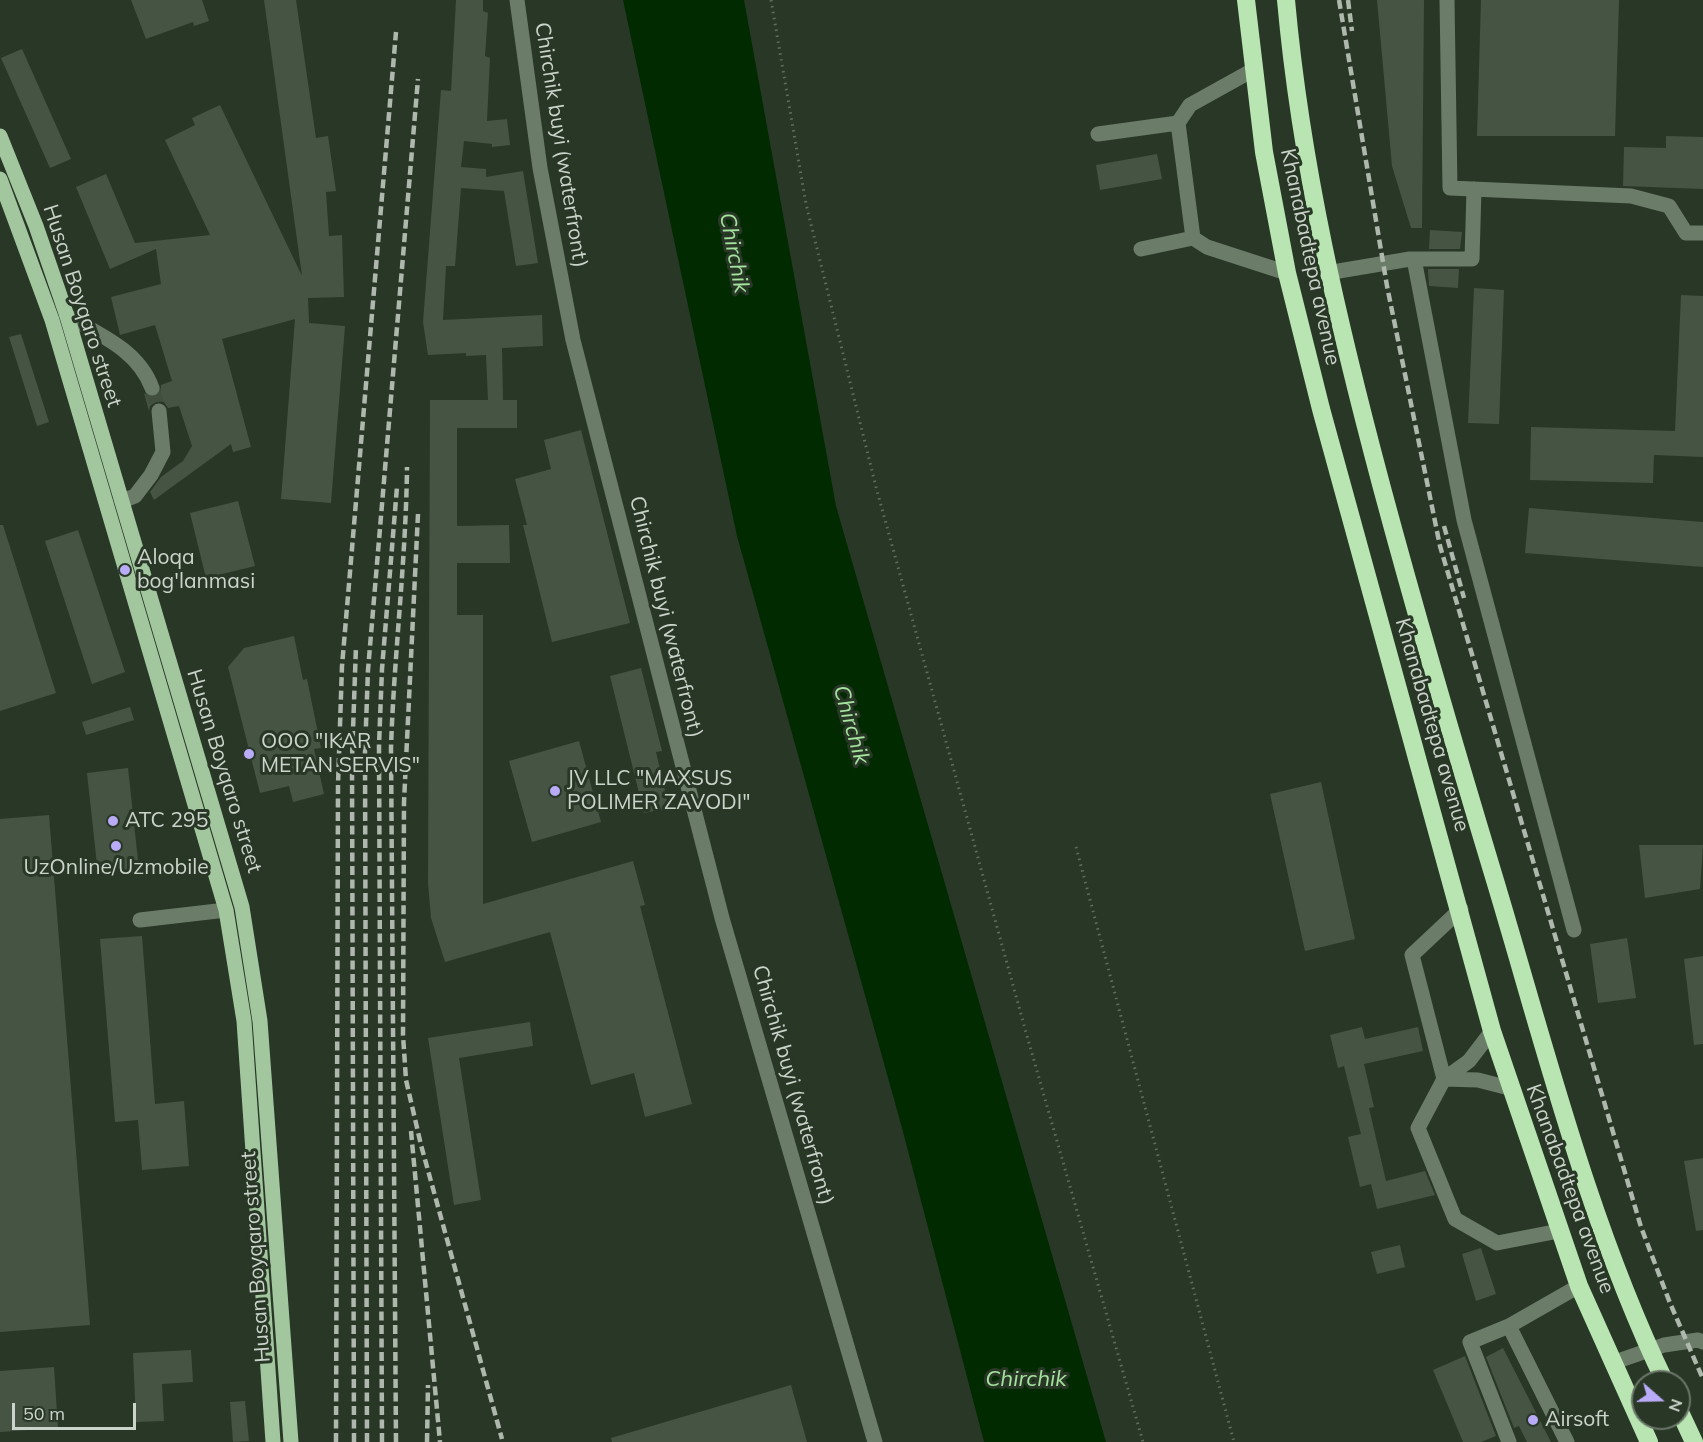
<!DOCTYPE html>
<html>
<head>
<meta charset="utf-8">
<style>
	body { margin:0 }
	#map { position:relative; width:1703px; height:1442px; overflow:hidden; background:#293727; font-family:Mulish,sans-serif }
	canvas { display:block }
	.north { position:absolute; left:1631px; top:1370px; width:60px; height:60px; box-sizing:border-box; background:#293727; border:2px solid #6a7668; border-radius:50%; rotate:110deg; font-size:16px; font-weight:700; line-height:24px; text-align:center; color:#cbd4ca }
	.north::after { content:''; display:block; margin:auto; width:21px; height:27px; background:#b9abf7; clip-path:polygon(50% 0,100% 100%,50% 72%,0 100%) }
	.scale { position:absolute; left:12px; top:1403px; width:124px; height:27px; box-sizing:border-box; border:3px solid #cbd4ca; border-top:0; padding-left:8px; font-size:18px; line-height:21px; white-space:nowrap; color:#cbd4ca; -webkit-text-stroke:4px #293727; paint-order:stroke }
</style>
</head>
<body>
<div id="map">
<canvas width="1703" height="1442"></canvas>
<div class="north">N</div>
<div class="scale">50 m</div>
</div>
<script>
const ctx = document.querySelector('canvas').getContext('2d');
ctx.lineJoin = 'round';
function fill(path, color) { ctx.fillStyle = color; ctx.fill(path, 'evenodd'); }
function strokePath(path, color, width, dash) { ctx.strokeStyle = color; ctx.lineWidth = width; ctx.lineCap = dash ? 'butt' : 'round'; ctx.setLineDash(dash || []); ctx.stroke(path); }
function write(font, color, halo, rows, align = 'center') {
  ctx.font = font + ' Mulish,sans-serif'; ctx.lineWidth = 6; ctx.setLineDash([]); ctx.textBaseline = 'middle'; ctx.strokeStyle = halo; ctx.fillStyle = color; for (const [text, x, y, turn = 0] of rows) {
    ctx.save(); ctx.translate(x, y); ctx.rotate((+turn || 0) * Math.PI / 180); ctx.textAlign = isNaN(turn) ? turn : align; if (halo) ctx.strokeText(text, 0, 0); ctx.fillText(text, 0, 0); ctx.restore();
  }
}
fill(new Path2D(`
	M 623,0 L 744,0 L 836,506 L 1106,1442 L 984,1442 L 902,1128 L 737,536 Z`), '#022a00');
fill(new Path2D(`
	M 131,0 L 202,0 L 209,21 L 194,26 L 193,22 L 146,39 Z
	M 264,0 L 296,0 L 316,138 L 328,136 L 336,191 L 326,192 L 329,236 L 342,235 L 344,297 L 308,298 L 309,323 L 345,326 L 331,503 L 281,499 L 295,319 L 222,339 L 251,447 L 233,452 L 231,444 L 154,500 L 150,492 L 161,477 L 183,461 L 192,446 L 179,406 L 168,408 L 164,402 L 157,401 L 150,406 L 149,411 L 144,393 L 151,398 L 156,397 L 160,393 L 161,385 L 172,381 L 155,325 L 120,335 L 111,297 L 161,284 L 156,249 L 110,269 L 76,187 L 106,174 L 135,243 L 210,235 L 165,140 L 195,125 L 192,118 L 220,105 L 302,276 Z
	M 456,0 L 483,0 L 483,11 L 488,13 L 485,56 L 490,58 L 487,121 L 507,119 L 510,145 L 492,147 L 492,144 L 464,141 L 461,167 L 486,169 L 486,177 L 523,171 L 538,263 L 516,266 L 504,191 L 461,188 L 455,266 L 446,266 L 443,320 L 542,315 L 543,346 L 502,348 L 503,400 L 517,400 L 517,428 L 457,428 L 457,526 L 509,525 L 510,563 L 457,563 L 457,615 L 483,615 L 483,904 L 633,861 L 645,905 L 640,906 L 692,1104 L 645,1117 L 634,1073 L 591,1085 L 550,932 L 445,962 L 431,918 L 428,883 L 430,400 L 488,400 L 486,355 L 466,356 L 466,353 L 428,355 L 423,322 L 441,90 L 451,91 Z
	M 1377,0 L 1424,0 L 1422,228 L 1411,228 L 1392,166 Z
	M 1481,0 L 1619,0 L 1615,136 L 1477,136 Z
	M 22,49 L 71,159 L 50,168 L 1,58 Z
	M 1666,136 L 1703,137 L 1703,189 L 1623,186 L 1624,147 L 1666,148 Z
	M 1157,154 L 1162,179 L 1100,190 L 1096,165 Z
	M 1430,230 L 1462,232 L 1460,249 L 1429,249 Z
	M 1428,269 L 1459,269 L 1458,288 L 1429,286 Z
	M 1474,288 L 1504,290 L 1499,424 L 1468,423 Z
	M 1681,295 L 1703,296 L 1703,457 L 1654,455 L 1653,483 L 1530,480 L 1531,427 L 1675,431 Z
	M 21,334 L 49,422 L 37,426 L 9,337 Z
	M 581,430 L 630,623 L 552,642 L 523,525 L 527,525 L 515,479 L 551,469 L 544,440 Z
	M 238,501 L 255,566 L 206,578 L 190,513 Z
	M 1529,508 L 1703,522 L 1703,567 L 1525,553 Z
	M 0,525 L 3,525 L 56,693 L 0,711 Z
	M 78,530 L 125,672 L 92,684 L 45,541 Z
	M 294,636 L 303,680 L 307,679 L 321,748 L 314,749 L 324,794 L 293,802 L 289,786 L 260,793 L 228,667 L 244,648 Z
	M 641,668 L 662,751 L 656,752 L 669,808 L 644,813 L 610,676 Z
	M 130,707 L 134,720 L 86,735 L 82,722 Z
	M 579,741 L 601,822 L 532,842 L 509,761 Z
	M 128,768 L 139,869 L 98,874 L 87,773 Z
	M 1321,782 L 1355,939 L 1305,951 L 1270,794 Z
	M 49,815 L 90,1325 L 0,1332 L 0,819 Z
	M 1639,845 L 1703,845 L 1700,889 L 1645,898 Z
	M 142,936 L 155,1104 L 184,1101 L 189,1166 L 142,1170 L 138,1120 L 115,1122 L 100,939 Z
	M 1627,938 L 1636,998 L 1598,1003 L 1590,944 Z
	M 1703,956 L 1703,1044 L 1694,1045 L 1684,959 Z
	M 530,1022 L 533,1046 L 459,1058 L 481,1200 L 454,1205 L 428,1038 Z
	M 1362,1027 L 1365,1039 L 1418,1027 L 1423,1051 L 1364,1064 L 1374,1107 L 1369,1108 L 1386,1181 L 1425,1171 L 1435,1195 L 1377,1209 L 1371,1184 L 1360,1187 L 1348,1137 L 1361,1134 L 1344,1066 L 1338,1068 L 1330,1035 Z
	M 1703,1158 L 1703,1230 L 1696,1231 L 1684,1161 Z
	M 1400,1245 L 1405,1267 L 1377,1274 L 1371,1252 Z
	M 1481,1248 L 1496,1294 L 1476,1301 L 1462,1254 Z
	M 1503,1348 L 1551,1442 L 1527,1442 L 1519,1426 L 1514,1428 L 1486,1357 Z
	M 191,1350 L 193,1382 L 162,1384 L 164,1421 L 136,1422 L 133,1353 Z
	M 1465,1356 L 1496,1436 L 1481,1442 L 1463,1442 L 1433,1370 Z
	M 54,1367 L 58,1428 L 0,1432 L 0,1371 Z
	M 791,1385 L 807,1442 L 612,1442 L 611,1438 Z
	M 245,1401 L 249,1441 L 233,1442 L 230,1402 Z`), '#465444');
strokePath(new Path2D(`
	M 152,388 L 159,411`), '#414f3f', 15, [15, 8]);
strokePath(new Path2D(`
	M 771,0 L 806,204 L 876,487 L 1027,1036 L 1143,1442
	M 1076,847 L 1234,1442`), '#606d5f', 3, [1.5, 4.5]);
strokePath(new Path2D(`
	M 517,0 L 540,168 L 573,340 L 722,918 L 875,1442
	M 1447,0 L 1450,188 L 1631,196 L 1669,206 L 1686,233 L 1703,233
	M 1253,70 L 1190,105 L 1178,123 L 1193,238 L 1207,247 L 1287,273
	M 1098,134 L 1178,123
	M 1141,249 L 1193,238
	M 1414,259 L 1464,520 L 1574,930
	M 1327,273 L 1410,259 L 1472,259 L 1474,189
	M 67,316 C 100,335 138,350 152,388
	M 122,501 L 135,496 L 151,475 L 163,452 L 159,411
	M 140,920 L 226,910
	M 1492,1031 L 1469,1061 L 1444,1079 L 1418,1128 L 1455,1219 L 1497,1243 L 1559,1231
	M 1444,1079 L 1412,955 L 1461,909
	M 1444,1079 L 1478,1080 L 1509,1088
	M 1509,1326 L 1567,1442
	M 1612,1363 L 1664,1345 L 1698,1340 L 1703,1342
	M 1509,1442 L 1470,1342 L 1509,1326 L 1579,1286`), '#6b7d69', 15);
strokePath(new Path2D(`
	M 0,136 L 36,226 L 67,316 L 242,907 L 260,1021 L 291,1442
	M 0,179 L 52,320 L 226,910 L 244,1021 L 273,1442`), '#a2c79e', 15);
strokePath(new Path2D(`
	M 1246,0 L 1264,152 L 1287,273 L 1321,409 L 1492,1031 L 1579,1286 L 1649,1442
	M 1286,0 C 1301,167 1339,327 1382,488 C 1417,618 1455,748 1494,877 C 1545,1046 1588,1222 1665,1382
	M 1679,1410 L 1694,1442`), '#b8e5b2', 18);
strokePath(new Path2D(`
	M 1339,0 L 1387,286 L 1440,546 L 1641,1227 L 1670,1303 L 1703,1379
	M 1348,0 L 1352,31
	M 418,514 L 404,802 L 403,1035 L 406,1080 L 421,1145 L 502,1439
	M 1444,526 L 1464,598
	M 411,1131 L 440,1442
	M 336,1442 L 338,785 L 342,666 L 396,32
	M 354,1442 L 352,759 L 356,646
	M 367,1442 L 365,752 L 368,670 L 418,79
	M 382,1442 L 379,745 L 382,669 L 397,487
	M 396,1442 L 391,748 C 394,654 406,561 407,467
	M 427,1442 L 428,1385`), '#aeb8ad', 4.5, [9, 4.5]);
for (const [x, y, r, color] of [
	[125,570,6,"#b9abf7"],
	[249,754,6,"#b9abf7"],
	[555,791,6,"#b9abf7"],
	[113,821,6,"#b9abf7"],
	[116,846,6,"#b9abf7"],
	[1533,1420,6,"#b9abf7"]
]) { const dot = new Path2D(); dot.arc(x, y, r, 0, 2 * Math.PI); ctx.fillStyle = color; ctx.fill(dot); strokePath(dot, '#293727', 2); }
write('21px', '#cbd4ca', '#293727', [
	["Chirchik buyi (waterfront)",561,145,81],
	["Khanabadtepa avenue",1310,257,78],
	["Husan Boyqaro street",82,306,72],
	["Chirchik buyi (waterfront)",666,617,76],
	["Khanabadtepa avenue",1432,725,74],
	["Husan Boyqaro street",224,771,73],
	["Chirchik buyi (waterfront)",793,1085,74],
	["Khanabadtepa avenue",1570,1189,70],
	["Husan Boyqaro street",256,1257,-94]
]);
write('21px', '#cbd4ca', '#293727', [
	["Aloqa",137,558],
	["bog'lanmasi",137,582],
	["OOO \"IKAR",261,742],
	["METAN SERVIS\"",261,766],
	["JV LLC \"MAXSUS",567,779],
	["POLIMER ZAVODI\"",567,803],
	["ATC 295",125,821],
	["UzOnline/Uzmobile",116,868,"center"],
	["Airsoft",1545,1420]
], 'left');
write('italic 22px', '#a4e29d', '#293727', [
	["Chirchik",734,253,79],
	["Chirchik",851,725,74],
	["Chirchik",1026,1379]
]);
</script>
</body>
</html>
